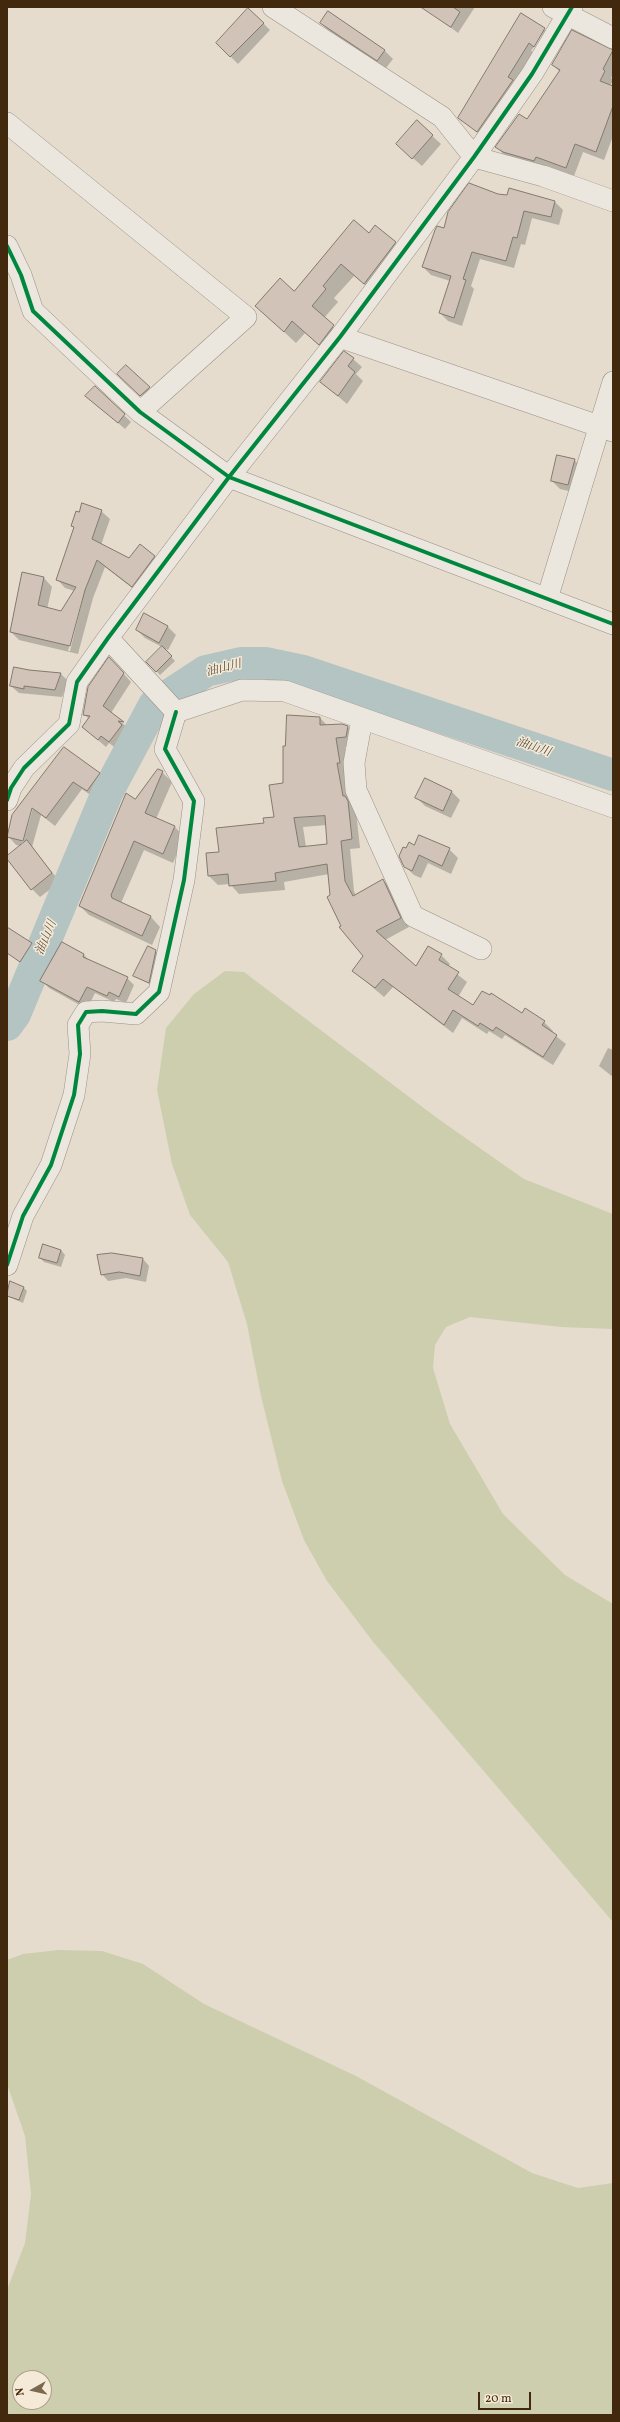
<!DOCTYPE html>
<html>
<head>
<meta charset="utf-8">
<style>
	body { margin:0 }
	#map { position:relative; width:620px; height:2422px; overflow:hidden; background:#e5dccd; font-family:Vollkorn,serif }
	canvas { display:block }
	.frame { position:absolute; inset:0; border:8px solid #42290d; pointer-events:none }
	.north { position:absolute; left:12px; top:2370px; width:40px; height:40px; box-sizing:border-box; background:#f5ead8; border:1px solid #ad9d87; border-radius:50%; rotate:262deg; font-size:11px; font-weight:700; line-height:16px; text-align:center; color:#42290d }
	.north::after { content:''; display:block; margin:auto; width:14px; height:18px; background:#7b6850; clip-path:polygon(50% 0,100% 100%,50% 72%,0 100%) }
	.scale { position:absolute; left:478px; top:2392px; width:53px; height:18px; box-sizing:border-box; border:2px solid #42290d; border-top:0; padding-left:5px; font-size:12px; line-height:14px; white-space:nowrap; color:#42290d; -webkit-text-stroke:3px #f5ead8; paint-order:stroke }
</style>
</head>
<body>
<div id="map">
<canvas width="620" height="2422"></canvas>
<div class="frame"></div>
<div class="north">N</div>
<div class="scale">20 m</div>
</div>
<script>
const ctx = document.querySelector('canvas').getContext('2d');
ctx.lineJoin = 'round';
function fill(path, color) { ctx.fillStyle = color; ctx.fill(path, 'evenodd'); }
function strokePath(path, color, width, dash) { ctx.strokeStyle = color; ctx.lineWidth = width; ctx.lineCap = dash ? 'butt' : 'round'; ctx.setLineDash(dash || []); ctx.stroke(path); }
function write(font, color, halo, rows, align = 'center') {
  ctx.font = font + ' Vollkorn,"Noto Serif JP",serif'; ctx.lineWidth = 3; ctx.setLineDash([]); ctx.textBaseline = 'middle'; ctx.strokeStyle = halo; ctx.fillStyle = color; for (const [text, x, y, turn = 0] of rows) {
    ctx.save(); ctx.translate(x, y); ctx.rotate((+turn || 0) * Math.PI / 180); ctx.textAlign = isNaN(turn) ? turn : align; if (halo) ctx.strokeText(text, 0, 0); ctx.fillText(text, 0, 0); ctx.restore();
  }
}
fill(new Path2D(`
	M 225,971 L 244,972 L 437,1118 L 524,1179 L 613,1214 L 613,1329 L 561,1327 L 470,1317 L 446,1327 L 435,1345 L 433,1368 L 450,1424 L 503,1514 L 565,1575 L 613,1604 L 613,1922 L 374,1643 L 327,1581 L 304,1540 L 282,1481 L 261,1396 L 247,1324 L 228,1262 L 190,1215 L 172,1164 L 157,1090 L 166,1028 L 194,994 Z
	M 59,1950 L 102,1951 L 143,1964 L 204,2004 L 356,2076 L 532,2173 L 578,2188 L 613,2183 L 613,2415 L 7,2415 L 7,2290 L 25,2243 L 31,2194 L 25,2136 L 7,2084 L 7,1960 L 23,1954 ZM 20,2378 L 44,2378 L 44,2402 L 20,2402 Z`), '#ccceae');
fill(new Path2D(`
	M 438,7 L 475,7 L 458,33 L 433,14 Z
	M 521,14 L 545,30 L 531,51 L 533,52 L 545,30 L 553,38 L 486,140 L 460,118 Z
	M 263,23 L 270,30 L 238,64 L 217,43 Z
	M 321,23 L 384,50 L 393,59 L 386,68 L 330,32 Z
	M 572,32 L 613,51 L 613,74 L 611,78 L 613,80 L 610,86 L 613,87 L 613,136 L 604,160 L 583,152 L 574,176 L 544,165 L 542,169 L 505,156 L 497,147 L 528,121 L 560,72 L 553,65 Z
	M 417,122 L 441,144 L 422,166 L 406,152 Z
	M 498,195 L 555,202 L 563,210 L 559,225 L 532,218 L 525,245 L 521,244 L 514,268 L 480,259 L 471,286 L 474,289 L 462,326 L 448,321 L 440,313 L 450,281 L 431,275 L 423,267 L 444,230 Z
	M 369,234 L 395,243 L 407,255 L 377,295 L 354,276 L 334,298 L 338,302 L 324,318 L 345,338 L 331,356 L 305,333 L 296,343 L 256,306 L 295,293 Z
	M 353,359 L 362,367 L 356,374 L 363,381 L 347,404 L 321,382 Z
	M 126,366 L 157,396 L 149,403 L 127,382 Z
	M 95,387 L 131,422 L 125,429 L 87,396 Z
	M 574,460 L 583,468 L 577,493 L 560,489 L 552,481 Z
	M 101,511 L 110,519 L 101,545 L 130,559 L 154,556 L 163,565 L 140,594 L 105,567 L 93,598 L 78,654 L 19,640 L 11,632 L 23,573 L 44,578 L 52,587 L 47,609 L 61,612 L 75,591 L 65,588 L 57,579 L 75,528 L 72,525 ZM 83,598 L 70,651 L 68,651 L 81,601 Z
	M 168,627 L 176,635 L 168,650 L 163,648 L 175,661 L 160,675 L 148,662 L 162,647 L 145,638 L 137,630 Z
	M 117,666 L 131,682 L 111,713 L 129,729 L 124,728 L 129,733 L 117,749 L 109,743 L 106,747 L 83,727 L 89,719 L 84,714 Z
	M 15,668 L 61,674 L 68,681 L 62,697 L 19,693 L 11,686 Z
	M 288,716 L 320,718 L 328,726 L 342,725 L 348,727 L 357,736 L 355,746 L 345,747 L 356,811 L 360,848 L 350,849 L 354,891 L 356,896 L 383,880 L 392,889 L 409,927 L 385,940 L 416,968 L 441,955 L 437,964 L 442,956 L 450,964 L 448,967 L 467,982 L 458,997 L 473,1007 L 523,1014 L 544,1022 L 553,1031 L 552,1033 L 566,1044 L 553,1065 L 505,1035 L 502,1039 L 489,1031 L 487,1034 L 462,1018 L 453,1033 L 393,987 L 384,997 L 363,979 L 354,970 L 364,956 L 342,926 L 329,874 L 284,882 L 285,890 L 239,894 L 230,884 L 218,885 L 209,876 L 207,854 L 220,853 L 275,818 L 284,784 ZM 327,825 L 329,845 L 306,847 L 303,827 Z
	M 64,748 L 108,782 L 96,799 L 82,789 L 55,826 L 41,815 L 32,847 L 60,882 L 40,897 L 32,889 L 21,846 L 16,845 L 8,836 ZM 33,808 L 22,846 L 21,846 L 31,810 Z
	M 162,772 L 172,782 L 156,819 L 175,827 L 184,837 L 173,863 L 144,850 L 121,903 L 151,917 L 160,927 L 152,945 L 89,915 L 80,906 L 135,801 Z
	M 451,791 L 460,800 L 451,818 L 425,806 L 417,798 Z
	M 415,846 L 449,849 L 458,858 L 451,874 L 428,863 L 421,878 L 414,875 L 405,866 Z
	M 7,936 L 31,944 L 40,952 L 29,969 L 9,954 Z
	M 62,944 L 84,955 L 90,961 L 127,978 L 134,985 L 126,1003 L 116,999 L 114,1002 L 95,993 L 87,1009 L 49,988 L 41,980 Z
	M 155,951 L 160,955 L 153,986 L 135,976 Z
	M 608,1048 L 613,1050 L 613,1077 L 599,1066 Z
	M 61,1250 L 65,1255 L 61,1267 L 44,1262 L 40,1258 Z
	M 143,1259 L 149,1266 L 146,1282 L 126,1278 L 108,1281 L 102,1274 Z
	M 10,1283 L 23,1287 L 27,1291 L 23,1303 L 7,1296 Z`), '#0003');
strokePath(new Path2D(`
	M 7,1025 L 15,1014 L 107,793 L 154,705 L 206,671 L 241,663 L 265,663 L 303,671 L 613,775`), '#b3c4c2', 32);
const building = new Path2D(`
	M 421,7 L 453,7 L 460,12 L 451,27 Z
	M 248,8 L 264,23 L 230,57 L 216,43 Z
	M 328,11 L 385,50 L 377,61 L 320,23 Z
	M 521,13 L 545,28 L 534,47 L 529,43 L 508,77 L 513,80 L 477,132 L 458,118 Z
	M 572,30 L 613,50 L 603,69 L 605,71 L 600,81 L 613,86 L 613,106 L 596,152 L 575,144 L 566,168 L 536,157 L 534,161 L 503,152 L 495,147 L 519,114 L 527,119 L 560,70 L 552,65 Z
	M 417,120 L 433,135 L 412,159 L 396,144 Z
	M 469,183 L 498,194 L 507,195 L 509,188 L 555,201 L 551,217 L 524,211 L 517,238 L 513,237 L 506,261 L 472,252 L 463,279 L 466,280 L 454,318 L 439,313 L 451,276 L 422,267 L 435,230 L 437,226 L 444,228 L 448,212 Z
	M 354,220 L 369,233 L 375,225 L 396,242 L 364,284 L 341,264 L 323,286 L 326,289 L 312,306 L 334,325 L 319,345 L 292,321 L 284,332 L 255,306 L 280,278 L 294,291 Z
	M 344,351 L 354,358 L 348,366 L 355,372 L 338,396 L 320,382 Z
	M 126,365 L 150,387 L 140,396 L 117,374 Z
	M 95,386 L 125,414 L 118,423 L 85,396 Z
	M 557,455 L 575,459 L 568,485 L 551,481 Z
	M 82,503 L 102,510 L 92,539 L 129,558 L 140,544 L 155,556 L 132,587 L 97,560 L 85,590 L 70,646 L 10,632 L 22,572 L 44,577 L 38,605 L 61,611 L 76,587 L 56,580 L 74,527 L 71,526 L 76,511 L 79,512 Z
	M 144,613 L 168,626 L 159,643 L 136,630 Z
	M 162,646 L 172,656 L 156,672 L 146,662 Z
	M 109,657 L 124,673 L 103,706 L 124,722 L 118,721 L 122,725 L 109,742 L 101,736 L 98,740 L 82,727 L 90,716 L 83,715 L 88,687 Z
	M 14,667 L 29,670 L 61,673 L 55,690 L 24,686 L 24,689 L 10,686 Z
	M 287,715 L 320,717 L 320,725 L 342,724 L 348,726 L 346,737 L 336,738 L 340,763 L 337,763 L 343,796 L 345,796 L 348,801 L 352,839 L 341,841 L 345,881 L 353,896 L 383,879 L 401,918 L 376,931 L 416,966 L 428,946 L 442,954 L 439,960 L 459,972 L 448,989 L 473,1005 L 482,991 L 490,995 L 491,993 L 522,1013 L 525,1008 L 545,1021 L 542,1025 L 557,1035 L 543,1057 L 496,1027 L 493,1031 L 480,1023 L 478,1026 L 453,1010 L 444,1025 L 383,979 L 375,988 L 352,971 L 363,956 L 339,927 L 341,926 L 327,897 L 330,895 L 327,864 L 275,873 L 276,881 L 229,886 L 228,874 L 208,876 L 206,853 L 219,852 L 216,828 L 264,823 L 263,818 L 274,817 L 269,785 L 283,783 L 283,746 L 285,746 ZM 325,816 L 327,844 L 299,847 L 294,818 Z
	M 64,747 L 100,773 L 87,791 L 73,782 L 46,818 L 32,808 L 23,841 L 7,837 L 12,815 Z
	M 158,769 L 163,771 L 145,813 L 175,826 L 163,854 L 134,841 L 111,895 L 112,898 L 151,916 L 142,936 L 79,906 L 126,793 L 135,799 Z
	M 425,778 L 452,791 L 443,811 L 415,798 Z
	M 419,835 L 450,848 L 442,866 L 419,855 L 412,871 L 404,867 L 399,856 L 403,847 L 406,848 L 409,842 L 414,845 Z
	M 27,840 L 52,873 L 31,890 L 7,859 L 7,856 Z
	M 7,927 L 32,943 L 20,962 L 7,953 Z
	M 62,942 L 84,954 L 83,957 L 128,977 L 119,997 L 109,992 L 107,996 L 87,987 L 79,1002 L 40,981 Z
	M 148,946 L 156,950 L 149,983 L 133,976 Z
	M 43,1244 L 61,1250 L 57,1263 L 39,1258 Z
	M 112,1253 L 143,1258 L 140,1276 L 119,1272 L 101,1275 L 97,1255 Z
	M 10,1281 L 24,1287 L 19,1300 L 7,1296 Z`);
fill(building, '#d2c3b8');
strokePath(building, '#82796d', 1);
const minor = new Path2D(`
	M 273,7 L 442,117 L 474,157 L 543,176 L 613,201
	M 553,7 L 613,38
	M 7,123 L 246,317 L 140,412
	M 7,246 L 21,275 L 33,311 L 140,412 L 229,477 L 613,624
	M 340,337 L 613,431
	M 547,599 L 613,382
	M 108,638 L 176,712
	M 176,712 L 242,690 L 285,691 L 613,807
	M 362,719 L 354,763 L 356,790 L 413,916 L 481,949
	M 7,800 L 11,788 L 24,768 L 69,724 L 77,682 L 108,638 L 229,477 L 340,337 L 474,157 L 532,74 L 572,7
	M 7,1265 L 23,1216 L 51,1165 L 74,1095 L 80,1054 L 78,1025 L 86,1012 L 102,1011 L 136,1014 L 159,992 L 184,880 L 194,801 L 165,749 L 176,712`);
strokePath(minor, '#9a9186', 22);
strokePath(minor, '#ebe6de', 21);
strokePath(new Path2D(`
	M 7,246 L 21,275 L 33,311 L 140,412 L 229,477 L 613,624
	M 7,800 L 11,788 L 24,768 L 69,724 L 77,682 L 108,638 L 229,477 L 340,337 L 474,157 L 532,74 L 572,7
	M 7,1265 L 23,1216 L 51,1165 L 74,1095 L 80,1054 L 78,1025 L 86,1012 L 102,1011 L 136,1014 L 159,992 L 184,880 L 194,801 L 165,749 L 176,712`), '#00873e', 4);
write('italic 12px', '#594d39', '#f5ead8', [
	["油山川",224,669,-14],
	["油山川",533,748,19],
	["油山川",47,938,-67]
]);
</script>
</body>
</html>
